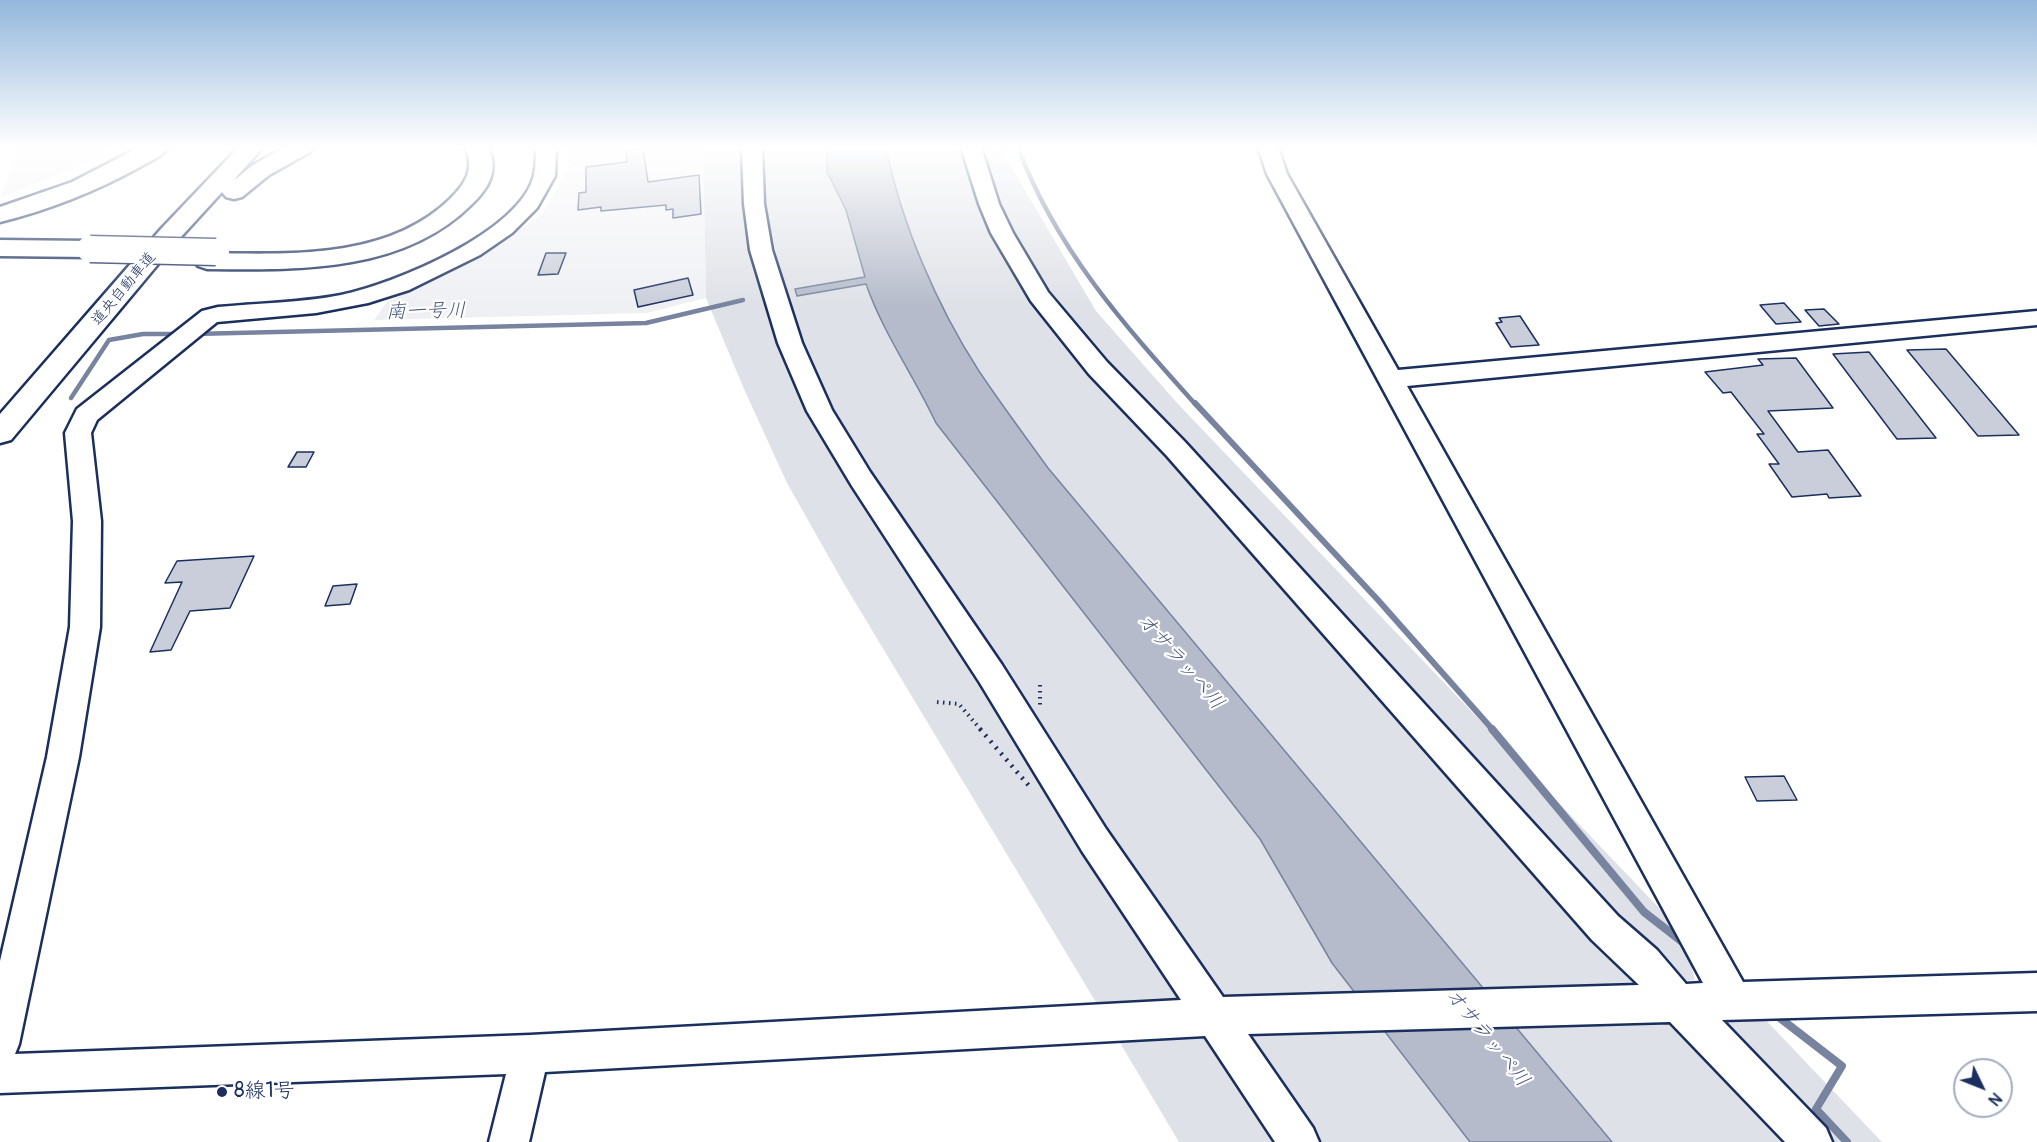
<!DOCTYPE html>
<html>
<head>
<meta charset="utf-8">
<style>
	body { margin:0 }
	#map { position:relative; width:2037px; height:1142px; overflow:hidden; background:#fff; font-family:Pangolin,sans-serif }
	canvas { display:block }
	.north { position:absolute; left:1953px; top:1058px; width:60px; height:60px; box-sizing:border-box; background:#fff; border:2px solid #a4acbf; border-radius:50%; rotate:133deg; font-size:16px; font-weight:700; line-height:24px; text-align:center; color:#1b2f5e }
	.north::after { content:''; display:block; margin:auto; width:21px; height:27px; background:#1b2f5e; clip-path:polygon(50% 0,100% 100%,50% 72%,0 100%) }
</style>
</head>
<body>
<div id="map">
<canvas width="2037" height="1142"></canvas>
<div class="north">N</div>
</div>
<script>
const ctx = document.querySelector('canvas').getContext('2d');
ctx.lineJoin = 'round';
function fill(path, color) { ctx.fillStyle = color; ctx.fill(path, 'evenodd'); }
function strokePath(path, color, width, dash) { ctx.strokeStyle = color; ctx.lineWidth = width; ctx.lineCap = dash ? 'butt' : 'round'; ctx.setLineDash(dash || []); ctx.stroke(path); }
function write(font, color, halo, rows, align = 'center') {
  ctx.font = font + ' Pangolin,"Klee One",sans-serif'; ctx.lineWidth = 4.5; ctx.setLineDash([]); ctx.textBaseline = 'middle'; ctx.strokeStyle = halo; ctx.fillStyle = color; for (const [text, x, y, turn = 0] of rows) {
    ctx.save(); ctx.translate(x, y); ctx.rotate((+turn || 0) * Math.PI / 180); ctx.textAlign = isNaN(turn) ? turn : align; if (halo) ctx.strokeText(text, 0, 0); ctx.fillText(text, 0, 0); ctx.restore();
  }
}
fill(new Path2D(`
	M 17,147 L 113,147 L 98,158 L 0,198 L 17,156 Z
	M 563,147 L 703,147 L 706,298 L 646,313 L 374,320 L 387,302 L 477,259 L 542,214 L 570,165 Z`), '#eff0f4');
fill(new Path2D(`
	M 703,147 L 827,147 L 827,172 L 846,210 L 936,423 L 1260,839 L 1332,963 L 1357,996 L 1103,1014 L 843,582 L 787,483 L 744,389 L 706,298 Z
	M 886,147 L 1004,147 L 1006,158 L 1096,311 L 1178,404 L 1682,932 L 1695,980 L 1597,989 L 1489,994 C 1393,880 1297,765 1201,651 C 1076,501 925,346 886,147 Z
	M 1759,1013 L 1882,1142 L 1612,1142 L 1517,1028 L 1623,1025 Z
	M 1381,1027 L 1470,1142 L 1179,1142 L 1116,1036 Z`), '#dee1e7');
const water = new Path2D(`
	M 827,147 L 886,147 C 901,223 937,306 979,371 C 1001,404 1025,436 1048,468 L 1612,1142 L 1470,1142 L 1332,963 L 1260,839 L 936,423 C 914,376 883,333 866,284 L 797,296 L 795,289 L 865,277 L 846,210 L 827,172 Z`);
fill(water, '#b5bbca');
strokePath(water, '#77839f', 1.5);
strokePath(new Path2D(`
	M 1018,147 C 1055,248 1125,326 1196,405
	M 194,334 L 646,323 L 743,300
	M 71,398 L 109,340 L 143,334 L 181,334`), '#77839f', 4.5);
strokePath(new Path2D(`
	M 1195,403 L 1378,600 L 1493,730`), '#77839f', 6);
strokePath(new Path2D(`
	M 1492,729 L 1644,912 L 1685,944
	M 1776,1015 L 1842,1066 L 1816,1109 L 1847,1142`), '#77839f', 8);
const building = new Path2D(`
	M 643,148 L 648,182 L 699,175 L 701,214 L 673,218 L 673,209 L 666,210 L 666,205 L 601,211 L 601,207 L 578,210 L 579,193 L 586,192 L 586,167 L 627,162 L 626,151 Z
	M 546,253 L 566,253 L 558,274 L 538,275 Z
	M 688,278 L 693,295 L 638,307 L 634,290 Z
	M 1784,303 L 1801,322 L 1776,324 L 1760,305 Z
	M 1824,309 L 1839,324 L 1819,326 L 1805,310 Z
	M 1520,316 L 1539,345 L 1511,347 L 1496,323 L 1502,322 L 1499,318 Z
	M 1946,349 L 2019,435 L 1978,436 L 1907,350 Z
	M 1869,352 L 1936,438 L 1897,439 L 1833,354 Z
	M 1796,358 L 1833,408 L 1768,411 L 1798,452 L 1828,450 L 1861,496 L 1829,498 L 1827,494 L 1792,497 L 1769,464 L 1779,464 L 1757,434 L 1764,434 L 1731,392 L 1723,393 L 1705,372 L 1763,365 L 1758,359 Z
	M 297,452 L 314,452 L 306,467 L 288,467 Z
	M 254,556 L 230,608 L 190,611 L 171,650 L 150,652 L 182,582 L 165,583 L 177,561 Z
	M 357,584 L 350,604 L 325,606 L 333,586 Z
	M 1784,776 L 1797,800 L 1757,801 L 1745,777 Z`);
fill(building, '#caceda');
strokePath(building, '#1b2f5e', 1.5);
const minor = new Path2D(`
	M 536,147 L 556,147 L 555,176 L 537,208 L 512,233 L 480,255 L 409,290 L 368,303 L 316,313 L 217,322 L 97,420 L 91,433 L 101,521 L 100,627 L 79,757 L 19,1044 L 15,1054 L 530,1035 L 1181,1000 L 1082,851 L 980,683 L 852,486 L 807,411 L 778,343 L 750,250 L 744,204 L 742,147 L 762,147 L 764,204 L 772,250 L 802,343 L 832,410 L 870,472 L 1002,665 L 1106,829 L 1223,997 L 1639,985 L 1592,940 L 1167,456 L 1089,374 L 1031,301 L 991,233 L 979,204 L 961,147 L 981,147 L 999,204 L 1013,233 L 1048,292 L 1107,362 L 1185,442 L 1618,916 L 1657,950 L 1686,984 L 1703,983 L 1267,174 L 1258,147 L 1278,147 L 1287,174 L 1398,370 L 2037,311 L 2037,325 L 1407,386 L 1743,982 L 2037,973 L 2037,1011 L 1722,1020 L 1826,1128 L 1832,1142 L 1785,1142 L 1670,1022 L 1248,1034 L 1313,1128 L 1319,1142 L 1275,1142 L 1205,1036 L 545,1072 L 529,1142 L 489,1142 L 506,1074 L 0,1093 L 0,961 L 47,757 L 70,627 L 73,521 L 65,433 L 77,409 L 202,311 L 218,307 C 259,303 300,303 341,295 C 394,284 521,232 534,175 C 536,166 536,156 536,147 Z`);
const highway = new Path2D(`
	M 140,147 L 168,147 C 162,157 148,162 138,168 C 94,192 48,210 0,222 L 0,207 L 72,182 Z
	M 239,147 L 263,147 L 233,181 L 253,165 L 285,147 L 313,147 L 310,152 L 269,175 L 242,197 L 234,199 L 226,197 L 222,192 L 179,239 L 11,440 L 0,443 L 0,414 L 161,229 Z
	M 465,147 L 488,147 C 499,170 489,188 472,204 C 403,273 298,270 207,269 L 198,266 L 194,261 L 198,256 L 207,253 C 289,254 387,260 450,199 C 466,183 475,169 465,147 Z
	M 0,240 L 90,241 L 99,244 L 103,249 L 99,254 L 90,257 L 0,256 Z`);
strokePath(minor, '#1b2f5e', 5);
strokePath(highway, '#1b2f5e', 5);
strokePath(new Path2D(`
	M 1040,685 L 1040,705
	M 937,702 L 959,704 L 981,730`), '#1b2f5e', 4, [1.5, 4.5]);
strokePath(new Path2D(`
	M 980,729 L 1030,787`), '#1b2f5e', 4.5, [2, 6]);
fill(minor, '#fff');
fill(highway, '#fff');
const highwayBridge = new Path2D(`
	M 90,249 L 216,252`);
strokePath(highwayBridge, '#1b2f5e', 29, []);
strokePath(highwayBridge, '#fff', 26);
const sky = ctx.createLinearGradient(0, 0, 0, 307);
sky.addColorStop(0, '#93b7dc');
sky.addColorStop(0.48, '#fff');
sky.addColorStop(1, '#ffffff00');
ctx.fillStyle = sky;
ctx.fillRect(0, 0, 2037, 307);
for (const [x, y, r, color] of [
	[222,1092,6,"#1b2f5e"]
]) { const dot = new Path2D(); dot.arc(x, y, r, 0, 2 * Math.PI); ctx.fillStyle = color; ctx.fill(dot); strokePath(dot, '#fff', 2); }
write('15px', '#1b2f5e', '#fff', [
	["道央自動車道",124,289,-50]
]);
write('italic 20px', '#49597e', '#fff', [
	["南一号川",426,312,-1],
	["オサラッペ川",1180,662,49],
	["オサラッペ川",1487,1038,51]
]);
write('21px', '#1b2f5e', '#fff', [
	["8線1号",234,1092]
], 'left');
</script>
</body>
</html>
